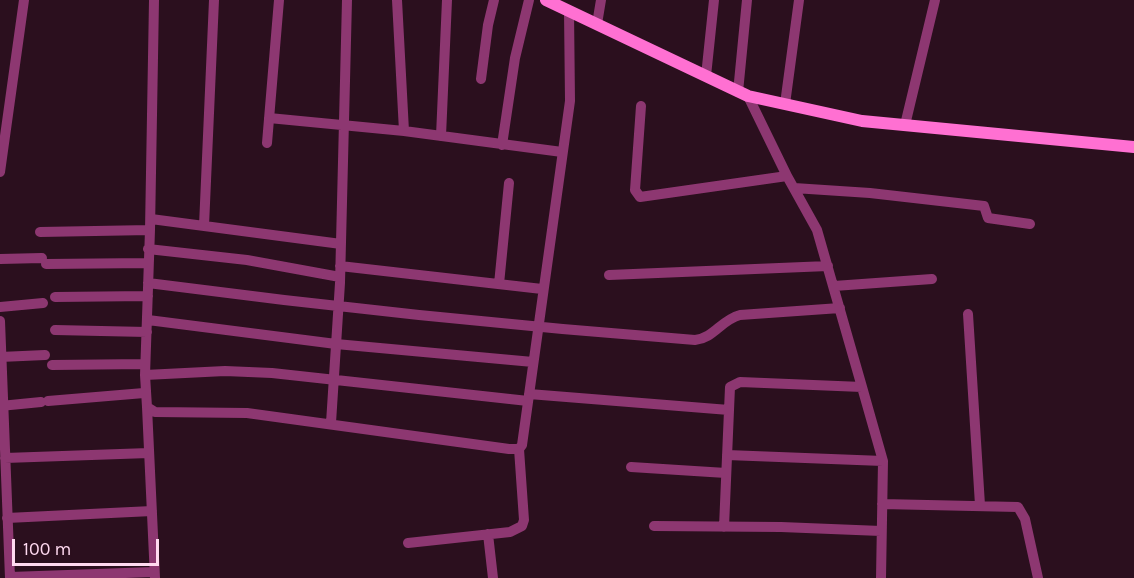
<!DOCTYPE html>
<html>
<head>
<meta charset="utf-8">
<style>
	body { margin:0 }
	#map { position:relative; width:1134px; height:578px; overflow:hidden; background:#2b0f1e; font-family:Karla,sans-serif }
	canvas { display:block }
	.scale { position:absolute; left:12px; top:539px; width:147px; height:27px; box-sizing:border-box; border:3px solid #ffd9f0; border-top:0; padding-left:8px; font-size:18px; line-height:21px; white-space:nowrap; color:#ffd9f0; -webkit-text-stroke:4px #2b0f1e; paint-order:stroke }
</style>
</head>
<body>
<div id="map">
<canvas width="1134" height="578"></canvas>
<div class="scale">100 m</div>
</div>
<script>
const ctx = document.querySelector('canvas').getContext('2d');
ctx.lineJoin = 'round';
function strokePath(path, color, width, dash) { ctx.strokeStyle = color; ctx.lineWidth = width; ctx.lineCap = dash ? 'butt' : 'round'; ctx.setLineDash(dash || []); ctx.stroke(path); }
strokePath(new Path2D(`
	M 154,0 L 150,230 L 145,375 L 147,407 L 155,412 L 247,413 L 509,449 L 519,449 L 522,445 L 570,101 L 569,11
	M 397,0 L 404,131
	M 597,24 L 601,0
	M 706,76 L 714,0
	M 481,79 L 488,25 L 494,0
	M 738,92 L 747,0
	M 748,96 L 787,176 L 817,230 L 862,387 L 883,461 L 881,578
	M 785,104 L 799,0
	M 641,106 L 635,190 L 640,197 L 787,176
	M 269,118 L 404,131 L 562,152
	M 905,125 L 935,0
	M 441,136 L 447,0
	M 267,143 L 279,0
	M 502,145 L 515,58 L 529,0
	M 0,172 L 24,0
	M 794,188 L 870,193 L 984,206 L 988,218 L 1030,224
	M 151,219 L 341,244
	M 204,226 L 214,0
	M 40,232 L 150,230
	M 148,249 L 247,260 L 340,277
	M 0,259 L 42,258
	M 46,264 L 148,263
	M 340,266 L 542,289
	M 609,275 L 828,266
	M 148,283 C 330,307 512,326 695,340 C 714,338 721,320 740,315 L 840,308
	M 499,284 L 509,183
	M 834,286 L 932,279
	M 55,297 L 148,296
	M 0,307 L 43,303
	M 968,314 L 980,505
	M 148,320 L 336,344 L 533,362
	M 0,321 L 10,578
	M 55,330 L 147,332
	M 0,357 L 45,355
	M 52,365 L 145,364
	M 145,375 L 225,371 L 272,373 L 528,401
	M 529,394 L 729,410
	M 48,401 L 144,393
	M 0,406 L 41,402
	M 147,407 L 155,578
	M 331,423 L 340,283 L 347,0
	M 727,455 L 883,461
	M 5,458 L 149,453
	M 631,467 L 726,473
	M 882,504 L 1018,507 L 1025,519 L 1038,578
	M 7,518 L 152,511
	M 654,526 L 781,527 L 881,531
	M 724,527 L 730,387 L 740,382 L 862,387
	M 488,534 L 493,578
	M 408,543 L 510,532 L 522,526 L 524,520 L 519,449
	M 10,577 L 154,572`), '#8d3771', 10);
strokePath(new Path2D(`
	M 546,0 L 748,96 L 862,121 L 1134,147`), '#ff70d2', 12);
</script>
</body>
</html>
